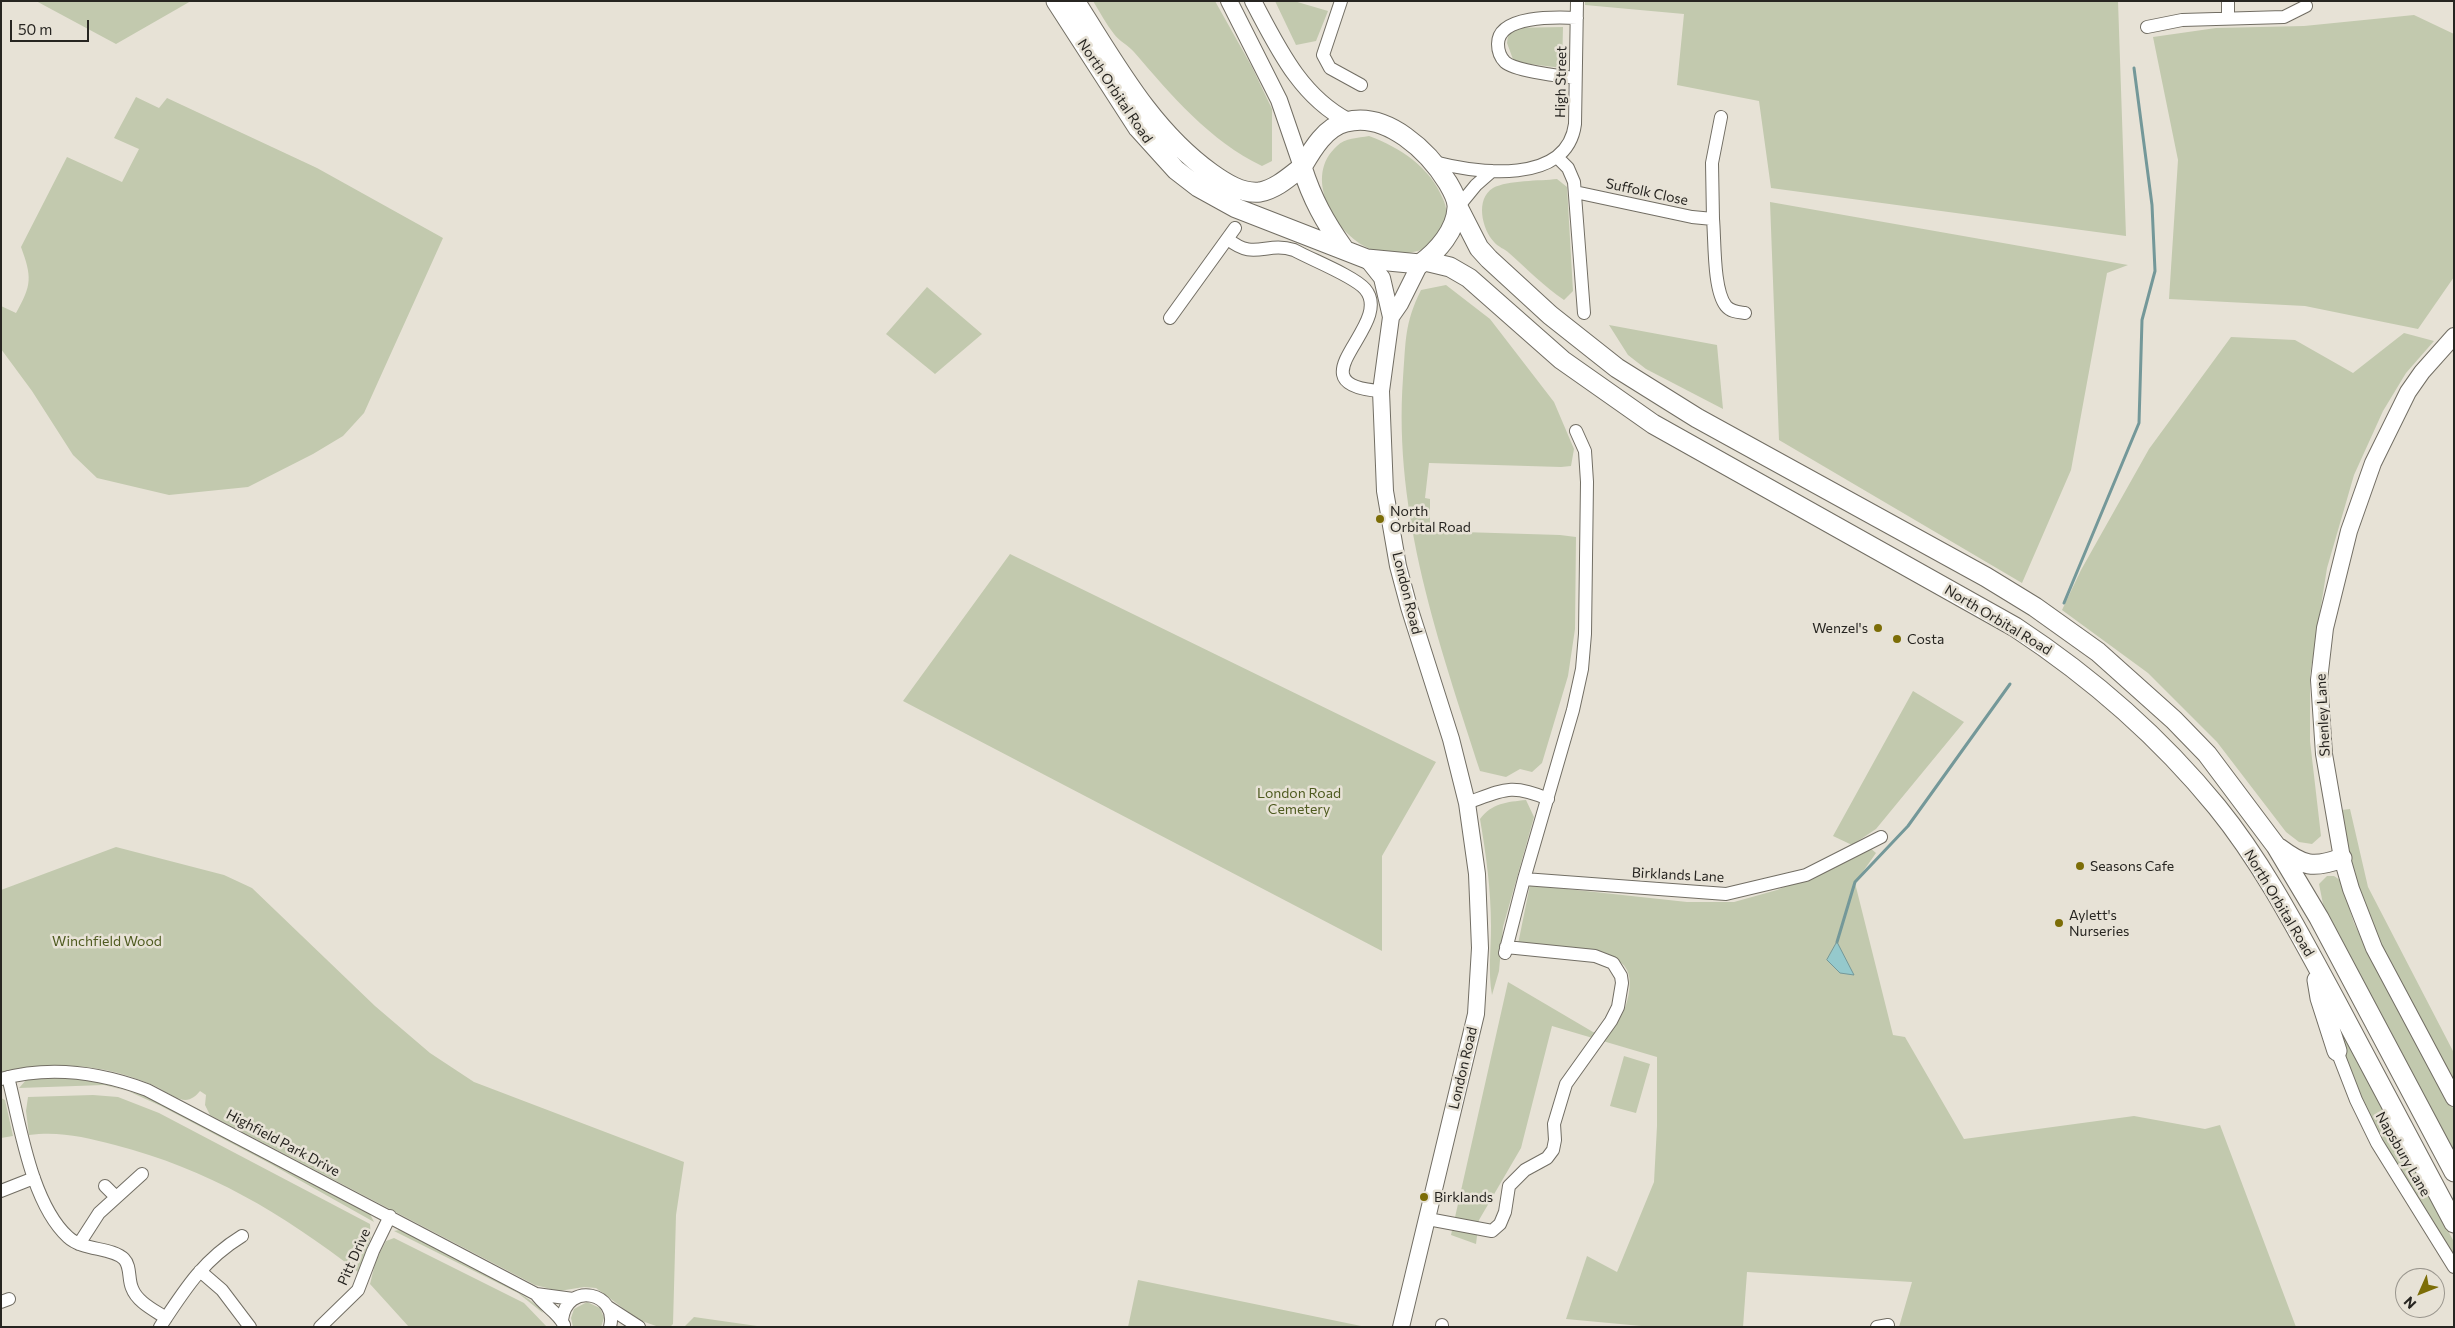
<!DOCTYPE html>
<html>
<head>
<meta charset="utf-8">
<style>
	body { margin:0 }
	#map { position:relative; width:2455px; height:1328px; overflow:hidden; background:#e7e2d6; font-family:Commissioner,sans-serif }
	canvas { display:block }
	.frame { position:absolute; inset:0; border:2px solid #272521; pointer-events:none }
	.north { position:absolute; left:2395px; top:1268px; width:50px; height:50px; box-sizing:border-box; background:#e7e2d6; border:1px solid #9a968e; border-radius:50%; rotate:226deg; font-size:14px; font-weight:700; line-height:20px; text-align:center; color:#272521 }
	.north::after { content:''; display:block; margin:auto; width:18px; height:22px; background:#7c6d07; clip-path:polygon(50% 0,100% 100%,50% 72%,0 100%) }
	.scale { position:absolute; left:10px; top:20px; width:79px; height:22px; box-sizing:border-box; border:2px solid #272521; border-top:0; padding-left:6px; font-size:15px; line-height:18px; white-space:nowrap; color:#272521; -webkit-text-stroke:4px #e7e2d6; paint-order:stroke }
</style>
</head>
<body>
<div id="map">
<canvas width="2455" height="1328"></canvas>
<div class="frame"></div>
<div class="north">N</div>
<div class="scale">50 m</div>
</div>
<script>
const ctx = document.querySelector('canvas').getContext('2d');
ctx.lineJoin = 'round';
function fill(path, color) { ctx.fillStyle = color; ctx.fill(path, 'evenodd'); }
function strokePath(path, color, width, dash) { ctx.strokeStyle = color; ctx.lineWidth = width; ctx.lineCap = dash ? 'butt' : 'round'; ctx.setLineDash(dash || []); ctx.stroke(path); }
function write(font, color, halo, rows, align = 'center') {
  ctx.font = font + ' Commissioner,sans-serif'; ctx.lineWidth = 5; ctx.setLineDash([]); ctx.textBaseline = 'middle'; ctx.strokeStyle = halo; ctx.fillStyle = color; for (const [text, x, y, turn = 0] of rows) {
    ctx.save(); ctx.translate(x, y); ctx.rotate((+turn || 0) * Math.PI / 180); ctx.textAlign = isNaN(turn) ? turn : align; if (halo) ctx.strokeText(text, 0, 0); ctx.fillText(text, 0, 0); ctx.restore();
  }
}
fill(new Path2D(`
	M 36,1 L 191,1 L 116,44 Z
	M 1093,1 L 1215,1 L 1252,67 L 1272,109 L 1272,161 L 1262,166 C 1210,141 1171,95 1134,52 C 1128,45 1119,41 1114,34 C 1106,24 1100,12 1093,1 Z
	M 1275,1 L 1294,1 L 1328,11 L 1316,41 L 1296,45 Z
	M 1585,1 L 2118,1 L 2126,236 L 1771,188 L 1759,101 L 1677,85 L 1684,14 L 1585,5 Z
	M 2414,15 L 2454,34 L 2454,277 L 2418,329 L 2305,306 L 2169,299 L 2178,160 L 2153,37 L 2216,28 L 2304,26 Z
	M 1563,27 L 1562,68 L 1514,62 L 1507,43 L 1509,28 Z
	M 136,97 L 159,108 L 167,98 L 317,168 L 443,238 L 364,413 L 343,436 L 313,454 L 248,487 L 169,495 L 97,478 L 73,455 L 32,391 L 1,349 L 1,306 L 16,313 C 32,285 32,277 21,247 L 67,157 L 122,182 L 139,149 L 114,138 Z
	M 1369,136 C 1401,148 1430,167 1443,199 C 1446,205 1448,216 1446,222 C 1443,231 1434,240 1429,248 C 1409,254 1386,258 1366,247 C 1333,230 1303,176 1337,146 C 1345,138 1358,138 1369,136 Z
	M 1557,179 L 1567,187 L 1573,291 L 1564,300 C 1544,286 1528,270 1509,253 C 1505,249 1498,247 1494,242 C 1482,229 1475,199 1493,188 C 1508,180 1540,181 1557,179 Z
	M 1770,202 L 2128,265 L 2107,273 L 2071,470 L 2022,583 L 1779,440 Z
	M 1446,285 L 1490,319 L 1554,402 L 1574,449 L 1571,466 L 1561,467 L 1429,463 L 1425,498 L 1430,499 L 1430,531 L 1560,535 L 1576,537 L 1575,629 L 1568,676 L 1542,763 L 1532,772 L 1520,769 L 1506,777 L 1480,771 C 1439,643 1393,515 1403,378 C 1406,342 1404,324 1421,290 Z
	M 927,287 L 982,334 L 935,374 L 886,334 Z
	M 1609,325 L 1717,345 L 1723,409 L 1646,369 L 1628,355 Z
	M 2404,333 L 2434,341 L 2406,373 L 2383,411 L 2354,475 L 2327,568 L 2310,675 L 2310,741 L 2321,836 L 2312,844 L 2299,842 L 2286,832 L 2217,742 L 2148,673 L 2062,610 L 2081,570 L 2149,449 L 2231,337 L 2295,340 L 2353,373 Z
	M 1010,554 L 1436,762 L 1382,856 L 1382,951 L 903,701 Z
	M 1913,691 L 1964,722 L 1876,829 L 1852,845 L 1833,836 Z
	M 1526,800 L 1534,817 L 1503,927 L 1499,971 L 1492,995 C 1488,972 1491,950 1491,926 C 1491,890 1486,854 1480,819 C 1492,803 1507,802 1526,800 Z
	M 2350,809 L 2368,887 L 2454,1053 L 2454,1085 C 2418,1019 2376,946 2355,874 C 2349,853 2346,831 2342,810 Z
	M 116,847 L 224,875 L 252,888 L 375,1006 L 430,1053 L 474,1082 L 684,1162 L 676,1215 L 673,1324 L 670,1327 L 659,1327 L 639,1320 L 596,1288 L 584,1287 L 559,1291 L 535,1285 L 210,1115 L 205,1105 L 206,1095 L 200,1091 C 195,1097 189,1102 180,1099 C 171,1096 162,1089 153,1085 C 103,1064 53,1060 1,1073 L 1,890 Z
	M 1869,847 L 1876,853 L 1855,883 L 1893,1035 L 1905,1037 L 1964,1139 L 2134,1116 L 2205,1129 L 2220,1125 L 2296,1327 L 1899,1327 L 1912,1282 L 1747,1272 L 1743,1327 L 1652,1327 L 1566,1319 L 1587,1256 L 1617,1272 L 1654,1182 L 1657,1126 L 1657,1057 L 1552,1026 L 1521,1148 L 1479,1220 L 1476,1244 L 1451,1235 L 1508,982 L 1593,1032 L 1608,1035 C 1614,1025 1623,1015 1626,1005 C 1629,995 1632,980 1627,970 C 1616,945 1544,946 1518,944 L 1530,885 L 1687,902 L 1734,902 L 1777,890 L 1838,865 Z
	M 2327,876 L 2334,876 L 2340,880 L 2354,923 L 2367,950 L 2454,1110 L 2454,1151 L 2323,904 L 2319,884 Z
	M 2345,1036 L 2454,1242 L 2454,1259 L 2372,1125 L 2338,1040 Z
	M 1624,1056 L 1650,1064 L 1636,1113 L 1610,1106 Z
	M 55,1077 L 87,1079 L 145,1096 L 370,1214 L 374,1222 L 269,1163 L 161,1106 L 128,1091 L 104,1085 L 19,1088 L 27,1079 Z
	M 93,1095 L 118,1097 L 159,1113 L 370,1224 L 371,1237 L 358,1272 C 282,1213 208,1169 115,1145 C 85,1137 59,1131 29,1135 L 26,1111 L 28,1097 Z
	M 1,1098 L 5,1100 L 13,1136 L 1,1138 Z
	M 399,1230 C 419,1237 540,1298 543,1313 L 518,1293 L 394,1231 Z
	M 394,1238 L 524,1303 L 547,1327 L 409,1327 L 370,1284 L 376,1260 L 386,1241 Z
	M 1138,1280 L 1366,1327 L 1128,1327 Z
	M 587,1302 L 600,1308 L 604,1318 L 601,1327 L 573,1327 L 571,1318 L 574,1309 Z
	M 694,1317 L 764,1327 L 684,1327 Z`), '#c2c9ae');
const water = new Path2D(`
	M 1837,942 L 1854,975 L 1840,973 L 1827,960 Z`);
fill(water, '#95c9cc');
strokePath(water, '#749899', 1);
strokePath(new Path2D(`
	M 2064,603 L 2139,423 L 2142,320 L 2155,271 L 2152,205 L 2134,68
	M 1837,942 L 1855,882 L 1908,826 L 2010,684`), '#749899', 3);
const minor = new Path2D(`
	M 1341,1 L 1323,55 L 1330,68 L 1361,85
	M 2228,18 L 2228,1
	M 2147,27 L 2182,20 L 2284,17 L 2306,6
	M 1575,78 C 1560,76 1515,71 1505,62 C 1500,57 1498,50 1498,44 C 1498,15 1556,17 1577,18
	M 1558,158 L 1568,168 L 1574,182 L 1584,313
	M 1434,162 C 1477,173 1567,186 1575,124 L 1577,1
	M 1575,192 L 1692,217 L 1713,219 C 1715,240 1713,290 1726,306 C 1731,312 1738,312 1745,313
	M 1458,207 L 1476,185 L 1492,171
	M 1713,219 L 1712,163 L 1721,117
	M 1228,239 C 1254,261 1266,241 1294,250 C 1310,259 1354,276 1365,289 C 1396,325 1289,385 1381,391
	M 1170,318 L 1235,228
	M 1467,803 C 1503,790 1511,783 1548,799
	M 1524,879 L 1726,894 L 1806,875 L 1881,837
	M 1505,953 L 1524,879 L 1573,710 L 1582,669 L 1585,634 L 1587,482 L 1585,451 L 1576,431
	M 2337,1051 L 2356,1100 L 2377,1143 L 2454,1267
	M 8,1077 C 20,1124 31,1203 68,1237 C 83,1251 112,1247 124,1259 C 131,1266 128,1279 132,1288 C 137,1302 154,1310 166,1318
	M 1,1079 C 51,1065 99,1072 147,1090 L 536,1294 L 573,1299
	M 105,1186 L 116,1197
	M 1,1191 L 34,1178
	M 1428,1219 L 1492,1231 L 1500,1224 L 1505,1212 L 1509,1186 L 1525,1170 L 1547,1158 L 1553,1150 L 1555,1140 L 1554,1124 L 1566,1084 L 1611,1021 L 1618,1007 L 1622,983 L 1621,976 L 1613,963 L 1595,956 L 1506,947
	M 79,1244 L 99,1213 L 142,1174
	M 200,1271 L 222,1290 L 250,1327
	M 536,1294 C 544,1306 558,1312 564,1325
	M 1,1302 L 9,1299
	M 608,1307 L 639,1327
	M 562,1320 C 567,1280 619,1293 610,1327
	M 160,1327 C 185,1289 203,1260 242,1236
	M 320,1327 L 358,1290 L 373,1251 L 390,1216
	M 1442,1327 L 1442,1325
	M 1877,1327 L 1888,1325`);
const major = new Path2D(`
	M 1229,1 L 1279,100 L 1302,167
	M 1253,1 C 1278,48 1300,96 1348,121
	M 1367,259 L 1382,278 L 1391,317 L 1381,391 L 1385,491 L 1398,566 L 1409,607 L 1451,739 L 1467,803 L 1477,874 L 1480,948 L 1476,1014 L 1401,1327
	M 1391,317 L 1400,304 L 1420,264
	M 2454,336 L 2422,372 L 2408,392 L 2373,463 L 2349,531 L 2325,628 L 2319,680 L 2324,754 L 2342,858 L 2351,889 L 2374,948 L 2454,1098`);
const highway = new Path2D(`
	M 1056,1 L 1138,128 L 1176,170 L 1198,187 L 1236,208 L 1367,259 L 1420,264 C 1438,251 1456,230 1457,208 C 1458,200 1452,190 1448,183 C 1429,152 1387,111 1346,122 C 1325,127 1312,150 1302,167 C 1312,199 1325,222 1344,249
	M 1075,1 C 1115,63 1150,129 1211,173 C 1225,183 1242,194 1260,192 C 1276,189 1289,177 1302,167
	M 1458,207 L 1479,248 L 1489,259 L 1550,315 L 1617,368 L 1697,418 L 1986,577 L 2035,607 L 2098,652 L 2174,720 L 2207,754 L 2276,846 L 2319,918 L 2454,1172
	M 1425,261 L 1450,267 L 1469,278 L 1562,360 L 1653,424 L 2015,627 C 2091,677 2159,736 2217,807 C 2265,866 2301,937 2337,1003 C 2376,1077 2415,1150 2454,1223
	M 2279,848 C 2303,866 2313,869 2342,858
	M 2317,980 L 2320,998 L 2337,1051`);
strokePath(minor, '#726e64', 14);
strokePath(major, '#726e64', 18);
strokePath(highway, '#726e64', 21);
strokePath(minor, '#fff', 12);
strokePath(major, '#fff', 16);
strokePath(highway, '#fff', 19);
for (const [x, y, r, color] of [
	[1380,519,5,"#7c6d07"],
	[1878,628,5,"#7c6d07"],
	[1897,639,5,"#7c6d07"],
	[2080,866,5,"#7c6d07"],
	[2059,923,5,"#7c6d07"],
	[1424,1197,5,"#7c6d07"]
]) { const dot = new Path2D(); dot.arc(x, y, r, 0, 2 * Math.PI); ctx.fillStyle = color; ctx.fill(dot); strokePath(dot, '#e7e2d6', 2); }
write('14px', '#272521', '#e7e2d6', [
	["High Street",1561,82,-89],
	["North Orbital Road",1115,91,56],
	["Suffolk Close",1647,192,12],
	["London Road",1407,593,76],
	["North Orbital Road",1998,620,31],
	["Shenley Lane",2323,715,-93],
	["Birklands Lane",1678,875,3],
	["North Orbital Road",2279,903,59],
	["London Road",1463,1068,-77],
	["Highfield Park Drive",283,1143,28],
	["Napsbury Lane",2403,1154,60],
	["Pitt Drive",354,1257,-66]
]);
write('14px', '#272521', '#e7e2d6', [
	["North",1390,511],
	["Orbital Road",1390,527],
	["Wenzel's",1868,628,"right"],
	["Costa",1907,639],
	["Seasons Cafe",2090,866],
	["Aylett's",2069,915],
	["Nurseries",2069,931],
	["Birklands",1434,1197]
], 'left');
write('14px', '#4f5b20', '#e7e2d6', [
	["London Road",1299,793],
	["Cemetery",1299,809],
	["Winchfield Wood",107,941]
]);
</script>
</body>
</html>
